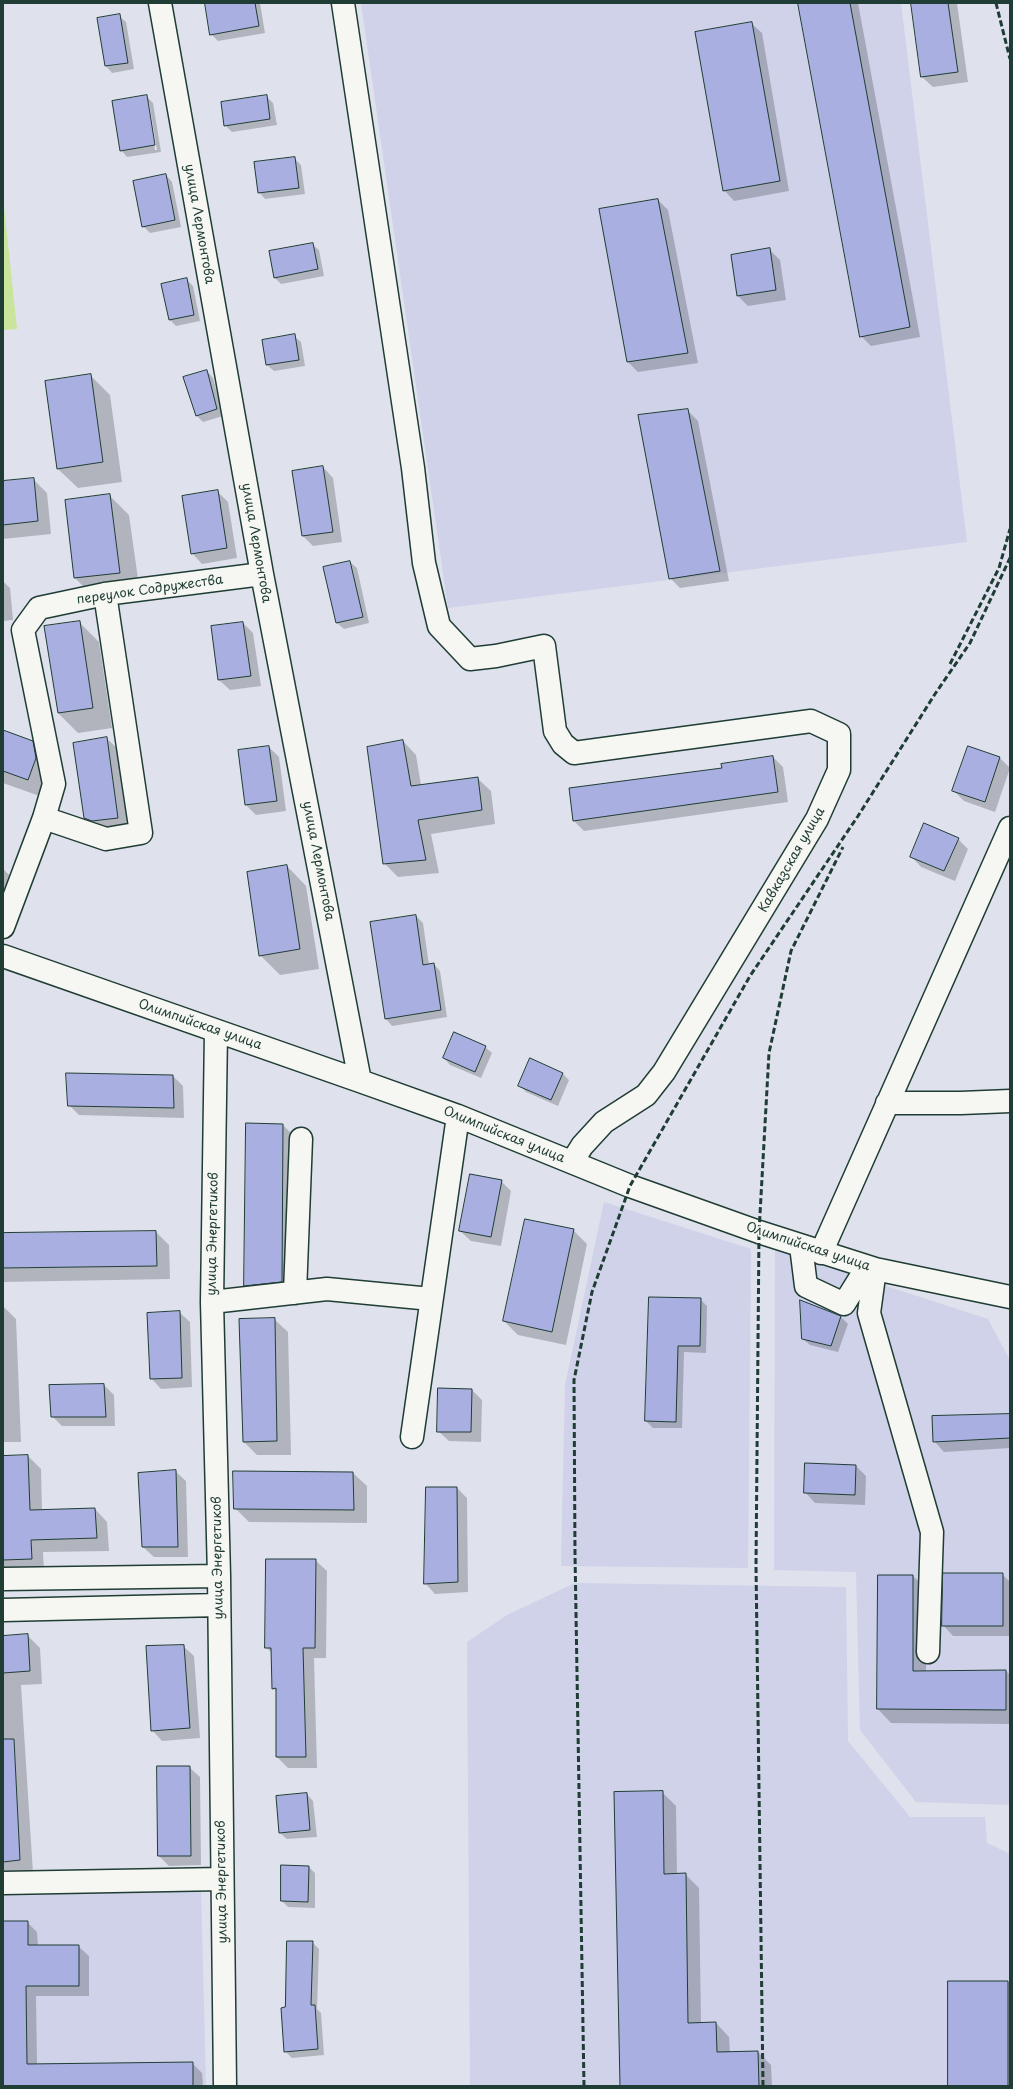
<!DOCTYPE html>
<html>
<head>
<meta charset="utf-8">
<style>
	body { margin:0 }
	#map { position:relative; width:1013px; height:2089px; overflow:hidden; background:#dfe1ed; font-family:"Playpen Sans",sans-serif }
	canvas { display:block }
	.frame { position:absolute; inset:0; border:4px solid #1f3d34; pointer-events:none }
</style>
</head>
<body>
<div id="map">
<canvas width="1013" height="2089"></canvas>
<div class="frame"></div>
</div>
<script>
const ctx = document.querySelector('canvas').getContext('2d');
ctx.lineJoin = 'round';
function fill(path, color) { ctx.fillStyle = color; ctx.fill(path, 'evenodd'); }
function strokePath(path, color, width, dash) { ctx.strokeStyle = color; ctx.lineWidth = width; ctx.lineCap = dash ? 'butt' : 'round'; ctx.setLineDash(dash || []); ctx.stroke(path); }
function write(font, color, halo, rows, align = 'center') {
  ctx.font = font + ' "Playpen Sans",sans-serif'; ctx.lineWidth = 3.5; ctx.setLineDash([]); ctx.textBaseline = 'middle'; ctx.strokeStyle = halo; ctx.fillStyle = color; for (const [text, x, y, turn = 0] of rows) {
    ctx.save(); ctx.translate(x, y); ctx.rotate((+turn || 0) * Math.PI / 180); ctx.textAlign = isNaN(turn) ? turn : align; if (halo) ctx.strokeText(text, 0, 0); ctx.fillText(text, 0, 0); ctx.restore();
  }
}
fill(new Path2D(`
	M 361,3 L 901,3 L 967,542 L 448,608 Z
	M 604,1202 L 751,1249 L 748,1568 L 561,1566 L 565,1385 Z
	M 775,1250 L 988,1319 L 1007,1355 L 1010,1361 L 1010,1805 L 916,1802 L 860,1730 L 856,1572 L 774,1570 Z
	M 575,1583 L 846,1587 L 848,1741 L 910,1817 L 985,1817 L 987,1843 L 1010,1854 L 1010,2086 L 470,2086 L 467,1642 L 507,1615 Z
	M 201,1889 L 206,2086 L 3,2086 L 3,1894 Z`), '#cfd2e9');
fill(new Path2D(`
	M 3,197 L 17,329 L 3,330 Z`), '#c9e59c');
fill(new Path2D(`
	M 206,3 L 260,3 L 265,33 L 218,41 L 211,34 Z
	M 799,3 L 858,3 L 920,337 L 871,346 L 861,336 Z
	M 912,3 L 957,3 L 968,82 L 933,87 L 922,77 Z
	M 119,16 L 126,22 L 134,69 L 112,73 L 106,66 L 98,19 Z
	M 751,23 L 762,33 L 789,191 L 734,201 L 724,190 Z
	M 146,96 L 153,103 L 161,152 L 127,157 L 121,150 ZM 147,102 L 149,102 L 157,150 L 155,150 Z
	M 266,96 L 273,103 L 277,125 L 232,132 L 225,125 Z
	M 294,158 L 301,165 L 305,194 L 265,199 L 259,192 Z
	M 166,175 L 172,182 L 181,227 L 150,233 L 143,226 Z
	M 658,200 L 668,210 L 698,363 L 638,372 L 628,362 L 600,210 Z
	M 312,244 L 319,250 L 324,276 L 281,284 L 275,278 Z
	M 769,249 L 780,260 L 786,300 L 748,306 L 738,296 Z
	M 187,280 L 193,286 L 200,321 L 176,326 L 170,320 Z
	M 294,336 L 301,342 L 305,366 L 274,371 L 267,365 Z
	M 207,371 L 213,378 L 223,416 L 203,422 L 196,415 Z
	M 90,375 L 110,395 L 122,482 L 78,488 L 58,469 Z
	M 687,410 L 698,421 L 729,581 L 680,588 L 670,578 Z
	M 323,467 L 333,478 L 342,542 L 313,546 L 303,536 L 293,472 Z
	M 33,479 L 47,493 L 51,534 L 3,539 L 3,482 Z
	M 217,491 L 228,502 L 237,558 L 202,564 L 192,553 Z
	M 109,495 L 129,515 L 140,593 L 95,598 L 75,578 Z
	M 350,562 L 357,568 L 369,623 L 344,629 L 337,623 Z
	M 3,581 L 10,588 L 13,620 L 3,621 Z
	M 79,622 L 99,642 L 112,728 L 78,733 L 58,713 Z
	M 243,623 L 253,633 L 261,686 L 230,690 L 219,680 L 212,627 Z
	M 3,731 L 32,742 L 52,762 L 48,799 L 3,783 Z
	M 106,738 L 117,748 L 128,828 L 95,828 L 85,818 Z
	M 403,741 L 416,755 L 421,785 L 477,778 L 491,791 L 495,824 L 431,834 L 439,873 L 398,877 L 384,863 Z
	M 269,747 L 279,757 L 286,811 L 256,815 L 246,805 Z
	M 969,747 L 1000,758 L 1010,768 L 995,812 L 964,801 L 954,791 Z
	M 773,757 L 783,767 L 788,802 L 584,831 L 574,821 Z
	M 958,839 L 968,849 L 955,881 L 921,867 L 911,856 Z
	M 287,866 L 306,886 L 319,969 L 280,975 L 260,955 Z
	M 3,869 L 25,890 L 3,915 Z
	M 416,916 L 423,923 L 429,965 L 434,964 L 440,971 L 447,1017 L 392,1026 L 386,1019 Z
	M 485,1047 L 492,1053 L 481,1078 L 450,1065 L 444,1058 Z
	M 563,1074 L 569,1080 L 558,1106 L 526,1092 L 519,1085 Z
	M 173,1076 L 183,1086 L 184,1118 L 79,1115 L 69,1105 Z
	M 283,1125 L 296,1138 L 295,1295 L 259,1299 L 245,1285 Z
	M 501,1181 L 511,1191 L 501,1246 L 471,1241 L 460,1231 Z
	M 573,1230 L 587,1244 L 566,1345 L 518,1335 L 504,1321 Z
	M 156,1232 L 169,1245 L 170,1279 L 3,1282 L 3,1234 Z
	M 650,1298 L 700,1299 L 707,1306 L 706,1353 L 684,1352 L 682,1428 L 653,1428 L 646,1421 Z
	M 801,1301 L 841,1317 L 848,1324 L 838,1352 L 810,1345 L 803,1339 Z
	M 3,1306 L 16,1319 L 21,1442 L 3,1442 Z
	M 179,1312 L 190,1322 L 192,1387 L 161,1389 L 151,1378 Z
	M 274,1319 L 288,1332 L 291,1455 L 257,1455 L 244,1442 Z
	M 104,1385 L 114,1395 L 115,1426 L 62,1426 L 52,1416 Z
	M 472,1390 L 482,1400 L 481,1442 L 449,1441 L 438,1431 Z
	M 1010,1415 L 1010,1448 L 944,1452 L 934,1441 Z
	M 28,1456 L 41,1469 L 42,1511 L 95,1509 L 107,1522 L 109,1551 L 43,1552 L 44,1572 L 3,1572 L 3,1457 Z
	M 856,1466 L 866,1476 L 865,1505 L 815,1503 L 805,1492 Z
	M 175,1471 L 186,1481 L 188,1557 L 154,1557 L 143,1547 Z
	M 353,1473 L 367,1486 L 367,1523 L 249,1522 L 235,1508 Z
	M 457,1488 L 467,1498 L 468,1592 L 435,1594 L 425,1583 Z
	M 315,1560 L 327,1571 L 326,1658 L 314,1658 L 317,1768 L 288,1768 L 277,1757 L 277,1692 L 273,1688 L 272,1653 L 266,1647 Z
	M 1002,1574 L 1010,1582 L 1010,1636 L 953,1636 L 943,1625 Z
	M 879,1576 L 913,1576 L 927,1589 L 926,1672 L 1006,1671 L 1010,1675 L 1010,1724 L 891,1723 L 878,1709 Z
	M 27,1635 L 40,1648 L 42,1684 L 21,1685 L 33,1873 L 3,1876 L 3,1637 Z
	M 183,1646 L 194,1656 L 200,1738 L 162,1741 L 152,1730 Z
	M 189,1767 L 200,1777 L 201,1865 L 169,1866 L 159,1856 Z
	M 662,1792 L 676,1806 L 677,1875 L 685,1874 L 699,1888 L 701,2024 L 716,2023 L 729,2037 L 730,2052 L 758,2052 L 771,2065 L 772,2086 L 621,2086 Z
	M 307,1794 L 313,1801 L 317,1837 L 287,1839 L 280,1833 Z
	M 309,1867 L 315,1873 L 315,1908 L 288,1907 L 282,1901 Z
	M 3,1922 L 27,1922 L 37,1932 L 38,1946 L 78,1946 L 89,1956 L 89,1996 L 36,1996 L 37,2064 L 192,2063 L 202,2073 L 203,2086 L 4,2086 Z
	M 312,1942 L 319,1949 L 317,2009 L 321,2013 L 324,2055 L 292,2058 L 285,2051 L 286,2008 Z
	M 1008,1982 L 1010,1984 L 1010,2086 L 949,2086 Z`), '#0003');
const building = new Path2D(`
	M 205,3 L 255,3 L 259,26 L 210,35 Z
	M 798,3 L 850,3 L 910,327 L 860,337 Z
	M 911,3 L 948,3 L 958,72 L 921,77 Z
	M 120,14 L 128,63 L 105,66 L 97,18 Z
	M 752,22 L 780,181 L 723,191 L 695,32 Z
	M 147,95 L 155,145 L 120,151 L 112,101 Z
	M 267,95 L 270,119 L 224,126 L 221,102 Z
	M 295,157 L 299,188 L 258,193 L 254,162 Z
	M 166,174 L 175,220 L 142,227 L 133,181 Z
	M 658,199 L 688,353 L 627,362 L 599,209 Z
	M 313,243 L 318,269 L 274,278 L 269,251 Z
	M 770,248 L 776,290 L 737,296 L 731,255 Z
	M 187,278 L 194,315 L 169,320 L 161,284 Z
	M 295,334 L 299,360 L 266,365 L 262,340 Z
	M 207,370 L 217,409 L 196,416 L 183,377 Z
	M 91,374 L 103,462 L 57,469 L 45,381 Z
	M 688,409 L 720,571 L 669,579 L 638,415 Z
	M 323,466 L 333,532 L 302,536 L 292,471 Z
	M 34,478 L 38,521 L 3,525 L 3,481 Z
	M 218,490 L 227,548 L 191,554 L 182,496 Z
	M 110,494 L 120,573 L 74,578 L 65,500 Z
	M 350,561 L 363,617 L 336,623 L 323,567 Z
	M 80,621 L 93,708 L 58,713 L 44,626 Z
	M 243,622 L 251,676 L 218,680 L 211,626 Z
	M 3,730 L 33,741 L 36,758 L 28,780 L 3,771 Z
	M 107,737 L 118,818 L 92,821 L 84,818 L 73,743 Z
	M 403,740 L 411,786 L 478,777 L 482,810 L 418,820 L 426,860 L 383,864 L 367,747 Z
	M 269,746 L 277,801 L 245,805 L 238,750 Z
	M 968,746 L 1000,757 L 985,802 L 952,791 Z
	M 773,756 L 778,792 L 573,821 L 569,788 L 722,768 L 721,764 Z
	M 924,823 L 959,838 L 944,871 L 910,857 Z
	M 287,865 L 300,949 L 259,956 L 247,872 Z
	M 416,915 L 423,965 L 434,963 L 441,1010 L 385,1019 L 370,922 Z
	M 454,1032 L 486,1046 L 475,1072 L 443,1058 Z
	M 530,1058 L 563,1073 L 551,1100 L 518,1086 Z
	M 66,1073 L 173,1075 L 174,1108 L 68,1106 Z
	M 246,1123 L 283,1124 L 282,1282 L 244,1286 Z
	M 470,1174 L 502,1180 L 491,1237 L 459,1231 Z
	M 525,1219 L 574,1229 L 552,1332 L 503,1321 Z
	M 156,1231 L 157,1266 L 3,1268 L 3,1233 Z
	M 649,1297 L 701,1298 L 700,1346 L 678,1346 L 676,1422 L 645,1421 Z
	M 800,1300 L 841,1316 L 831,1346 L 802,1339 Z
	M 180,1311 L 182,1378 L 150,1379 L 147,1313 Z
	M 275,1318 L 277,1441 L 243,1442 L 239,1319 Z
	M 104,1384 L 106,1417 L 51,1417 L 49,1385 Z
	M 438,1388 L 472,1389 L 471,1432 L 437,1432 Z
	M 1010,1414 L 1010,1438 L 933,1442 L 932,1416 Z
	M 28,1455 L 30,1510 L 95,1508 L 97,1538 L 31,1540 L 32,1559 L 3,1560 L 3,1456 Z
	M 805,1463 L 856,1465 L 855,1495 L 804,1493 Z
	M 176,1470 L 178,1547 L 142,1547 L 138,1473 Z
	M 233,1471 L 353,1472 L 354,1510 L 234,1509 Z
	M 426,1487 L 457,1487 L 458,1582 L 424,1584 Z
	M 266,1559 L 316,1559 L 315,1648 L 303,1648 L 306,1757 L 276,1757 L 276,1688 L 272,1689 L 271,1648 L 265,1648 Z
	M 943,1573 L 1003,1573 L 1003,1626 L 942,1626 Z
	M 878,1575 L 913,1575 L 913,1671 L 1006,1670 L 1006,1710 L 877,1709 Z
	M 28,1634 L 30,1671 L 3,1673 L 3,1636 Z
	M 184,1645 L 190,1728 L 151,1731 L 146,1646 Z
	M 3,1739 L 14,1739 L 20,1860 L 3,1862 Z
	M 157,1766 L 190,1766 L 191,1856 L 158,1856 Z
	M 663,1791 L 664,1874 L 686,1873 L 688,2023 L 716,2022 L 717,2052 L 758,2051 L 759,2086 L 620,2086 L 614,1792 Z
	M 307,1793 L 310,1830 L 279,1833 L 276,1796 Z
	M 281,1865 L 309,1866 L 308,1902 L 281,1901 Z
	M 3,1921 L 28,1921 L 28,1945 L 79,1945 L 79,1986 L 26,1986 L 27,2064 L 193,2062 L 193,2086 L 3,2086 Z
	M 287,1941 L 313,1941 L 311,2005 L 315,2005 L 318,2049 L 284,2052 L 281,2008 L 285,2007 Z
	M 948,1981 L 1008,1981 L 1008,2086 L 948,2086 Z`);
fill(building, '#a9afe0');
strokePath(building, '#1f3d34', 1);
const minor = new Path2D(`
	M 160,3 L 262,574 L 360,1081
	M 343,3 L 413,468 L 424,563 L 439,626 L 470,659 L 496,656 L 544,646 L 555,731 L 563,744 L 574,753 L 811,721 L 839,734 L 839,770 L 817,819 L 664,1072 L 646,1095 L 604,1122 L 582,1146 L 572,1162
	M 44,818 L 106,839 L 141,833 L 105,594
	M 3,927 L 44,818 L 54,784 L 23,630 L 39,608 L 105,594 L 262,574
	M 3,956 L 360,1081 L 458,1116 L 630,1186 L 759,1232 L 875,1269 L 1010,1297
	M 216,1031 L 212,1302 L 219,1576 L 225,2086
	M 887,1103 L 961,1103 L 1010,1101
	M 801,1246 L 806,1286 L 844,1304 L 867,1267
	M 821,1253 L 1010,828
	M 875,1269 L 869,1313 L 932,1532 L 928,1652
	M 295,1293 L 301,1139
	M 212,1302 L 327,1289 L 431,1299
	M 412,1437 L 458,1116
	M 3,1579 L 219,1576
	M 3,1610 L 219,1605
	M 3,1883 L 222,1879`);
strokePath(minor, '#1f3d34', 25);
strokePath(minor, '#f6f6f2', 22);
strokePath(new Path2D(`
	M 996,3 L 1010,59
	M 950,664 L 999,568 L 1010,529
	M 584,2086 L 575,1554 L 574,1380 L 592,1292 L 630,1186 L 750,976 L 858,816 L 935,694 L 970,643 L 1010,558
	M 763,2086 L 756,1566 L 759,1232 L 769,1053 L 791,951 L 843,847`), '#1f3d34', 3, [6, 3]);
write('13px', '#1f3d34', '#f6f6f2', [
	["улица Лермонтова",199,224,80],
	["улица Лермонтова",256,543,80],
	["переулок Содружества",150,590,-8],
	["Кавказская улица",792,860,-60],
	["улица Лермонтова",318,861,79],
	["Олимпийская улица",200,1025,19],
	["Олимпийская улица",504,1135,22],
	["улица Энергетиков",213,1234,-89],
	["Олимпийская улица",808,1247,18],
	["улица Энергетиков",218,1558,-91],
	["улица Энергетиков",222,1882,-91]
]);
</script>
</body>
</html>
